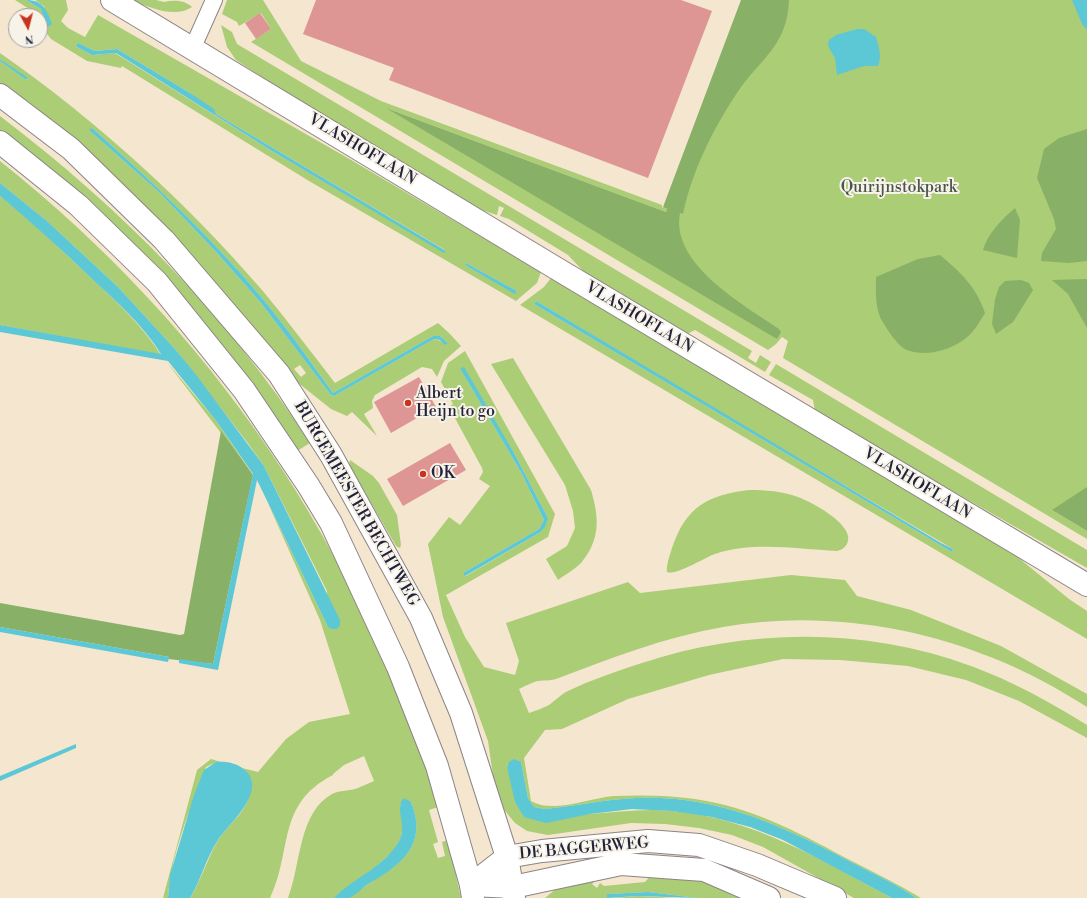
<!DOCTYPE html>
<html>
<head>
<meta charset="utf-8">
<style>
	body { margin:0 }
	#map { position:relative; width:1087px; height:898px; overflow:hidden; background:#f5e6d0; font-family:"Libre Bodoni",serif }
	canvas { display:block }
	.north { position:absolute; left:8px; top:8px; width:40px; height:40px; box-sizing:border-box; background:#f7f3e8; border:1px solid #a29fa3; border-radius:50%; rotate:173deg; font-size:11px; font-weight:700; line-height:16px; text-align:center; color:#22223b }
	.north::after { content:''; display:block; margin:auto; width:14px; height:18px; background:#c8321e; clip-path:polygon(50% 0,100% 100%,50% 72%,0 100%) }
</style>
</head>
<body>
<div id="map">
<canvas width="1087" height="898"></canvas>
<div class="north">N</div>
</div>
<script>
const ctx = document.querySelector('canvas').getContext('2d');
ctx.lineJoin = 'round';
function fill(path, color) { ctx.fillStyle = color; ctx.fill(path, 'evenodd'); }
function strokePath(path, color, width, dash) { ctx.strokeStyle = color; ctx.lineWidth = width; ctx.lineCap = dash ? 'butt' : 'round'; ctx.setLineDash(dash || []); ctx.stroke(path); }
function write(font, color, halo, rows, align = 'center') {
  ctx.font = font + ' "Libre Bodoni",serif'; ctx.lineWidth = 4; ctx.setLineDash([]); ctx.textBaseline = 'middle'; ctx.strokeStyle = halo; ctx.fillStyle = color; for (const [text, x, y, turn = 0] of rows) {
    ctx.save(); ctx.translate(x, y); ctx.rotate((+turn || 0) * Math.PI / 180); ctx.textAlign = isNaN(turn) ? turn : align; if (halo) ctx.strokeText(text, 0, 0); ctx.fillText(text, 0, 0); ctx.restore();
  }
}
fill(new Path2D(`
	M 15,0 L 26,0 L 41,9 L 45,7 L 35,0 L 66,0 L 68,10 L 61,21 L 68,28 L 85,37 L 98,15 L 346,157 L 541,272 L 537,283 L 516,301 L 309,181 L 122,66 L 121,68 L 87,61 L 51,39 L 44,30 L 40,16 ZM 78,43 L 95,51 L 117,49 L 190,93 L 216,114 L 445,250 L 444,252 L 272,151 L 115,53 L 92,55 L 77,47 L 76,45 ZM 466,263 L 517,291 L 515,293 L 465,265 Z
	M 132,0 L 156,0 L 164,2 C 174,0 184,0 192,7 C 175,19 148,7 132,0 Z
	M 227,0 L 263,0 L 301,61 L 381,101 L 662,205 L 662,207 L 667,209 L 666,212 L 389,109 L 653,259 L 746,0 L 1087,0 L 1087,521 L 1052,510 L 1087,531 L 1087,539 L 783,358 L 788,341 L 782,337 L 776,344 L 768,350 L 251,42 L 271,29 L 261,13 L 239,26 L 237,22 L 222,14 Z
	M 221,25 L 232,32 L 237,44 L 752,351 L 748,358 L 756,363 L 760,355 L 771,362 L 765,372 L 695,330 L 687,334 L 586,274 L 568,255 L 509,219 L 500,216 L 504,208 L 499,206 L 497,215 L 475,208 L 319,114 L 236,60 L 227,47 Z
	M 0,53 C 96,120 185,201 262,290 C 287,320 311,352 335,383 L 438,323 L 449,333 L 461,346 L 444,361 L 437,377 L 432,369 L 422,367 L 375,395 L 372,401 L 373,408 L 364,414 L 377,436 L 352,412 L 347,416 L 331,409 L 287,374 L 0,90 L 0,61 L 26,80 L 28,79 L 0,59 ZM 92,128 C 152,181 210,236 262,298 C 287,328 310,361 333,393 L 433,336 L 440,336 L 448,343 L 434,339 L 334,396 L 331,395 L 261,303 L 218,254 L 160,193 L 90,131 ZM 300,365 L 306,373 L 301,377 L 294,369 Z
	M 0,116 C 121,208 227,315 310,443 L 297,451 L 269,409 L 0,135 Z
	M 0,161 C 212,330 360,547 438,807 L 429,810 L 438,842 L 433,844 L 438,858 L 445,856 L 442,842 L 448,840 L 461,898 L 349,898 C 383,871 433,857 411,802 L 400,804 L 403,826 L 401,837 L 394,850 L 378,865 L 334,898 L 288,898 C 301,865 298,813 332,794 C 340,790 350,791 358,788 C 363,786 369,783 374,781 L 364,756 L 344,765 L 333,774 L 333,775 C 276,804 293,850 270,898 L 190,898 C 201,880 207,860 217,842 C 229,822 258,805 248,778 C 247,774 246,770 242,768 L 258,772 L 286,739 L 309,722 L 350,714 L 320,620 L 267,501 L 328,627 L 327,591 L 264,466 L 247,442 L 175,349 L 118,287 L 47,221 L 0,183 Z
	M 0,196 C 31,221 60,248 89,276 C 115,300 142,325 161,355 L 0,325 Z
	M 551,278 L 1015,555 L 1069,599 L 1087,611 L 1087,639 L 520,305 L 544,287 ZM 536,301 L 735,421 L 953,549 L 952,552 L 534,304 Z
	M 465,351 L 555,514 L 548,537 L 446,595 L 465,637 L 484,667 L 515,675 L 519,661 L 506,623 L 628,582 L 640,593 L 791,575 L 845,580 L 857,596 L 911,610 L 1001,646 L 1087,694 L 1087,707 C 1057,688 1026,671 993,658 C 910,624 812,611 723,627 C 665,637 611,658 556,679 C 550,681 544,680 538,681 C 532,682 524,687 519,689 L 529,713 C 535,711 543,708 549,705 C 555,701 561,694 568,691 C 591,680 617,671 642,663 C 748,628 865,627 971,666 C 1012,681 1050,702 1087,725 L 1087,738 L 1019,701 L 966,680 L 908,666 L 840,660 L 783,659 L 709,675 L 628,699 L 562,729 L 545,730 L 524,758 L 531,801 C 553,814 589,798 614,796 C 641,795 668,795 695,799 C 750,807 796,831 844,857 C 869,870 896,883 921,898 L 916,898 C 897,884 874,874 853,863 C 790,830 732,801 660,798 C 621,796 583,805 545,809 L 534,807 L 528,798 L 521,762 L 508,764 L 507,767 L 524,817 C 546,816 568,816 590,814 C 618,812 644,808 672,811 C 754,818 820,860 892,898 L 854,898 L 763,847 L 732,835 L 699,828 L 665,824 L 631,823 L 548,835 L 527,831 L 515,823 L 501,806 L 494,783 L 488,741 L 443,617 L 428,544 L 449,517 L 460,525 L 490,486 L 479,479 L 483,472 L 482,468 L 449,407 L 453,404 L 441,382 L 448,363 ZM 461,370 L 514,453 L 548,518 L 539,533 L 466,576 L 463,573 L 539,529 L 544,520 L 522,474 Z
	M 513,358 L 591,490 C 599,517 601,539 581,563 C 575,569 565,575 558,580 L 546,559 L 567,546 L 575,528 L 573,511 L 565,485 L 491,364 Z
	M 166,361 L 217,422 L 253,475 Z
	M 776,364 L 1087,550 L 1087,568 L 930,478 L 815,411 L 813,400 L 769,375 Z
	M 350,460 L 373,476 L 379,483 L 397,515 L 401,545 L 400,548 L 396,546 L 349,465 Z
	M 749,490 C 766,490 782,491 798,497 C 812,502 857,526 847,544 C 844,548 842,550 837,551 C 798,549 753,541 715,554 C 704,558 675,576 667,572 C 666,565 670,555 672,548 C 686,507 707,495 749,490 Z
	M 211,759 L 221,762 L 212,764 L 206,767 C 190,810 171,853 168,898 L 163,898 L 197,770 Z
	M 653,873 L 701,879 L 757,898 L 698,898 L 648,892 L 607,894 L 607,898 L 545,898 L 557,888 L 596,880 L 592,884 L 597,888 L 600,883 L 604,886 L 645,882 Z
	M 638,896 L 675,898 L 612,898 Z`), '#abcd75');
fill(new Path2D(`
	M 741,0 L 789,0 C 787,47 761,57 737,93 C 713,129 692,171 683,214 L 680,213 C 670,264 744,305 779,329 L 781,332 L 777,339 L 386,108 L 666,212 L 667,209 L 663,207 Z
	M 1087,129 L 1087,261 L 1069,263 L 1041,261 L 1042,253 L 1056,229 L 1054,219 L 1037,178 L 1044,149 L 1059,138 Z
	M 1015,208 L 1020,220 L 1017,258 L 983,250 C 988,233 1002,219 1015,208 Z
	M 940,255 C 961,273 976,286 985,313 C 979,323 973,334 962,341 C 947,351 924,357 907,350 C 898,347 884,325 880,317 C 875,304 876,291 876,277 L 918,259 Z
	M 1087,279 L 1087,328 L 1068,294 L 1052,280 Z
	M 1021,280 L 1029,283 L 1033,290 L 1013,322 L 996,334 L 992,324 L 995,299 L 999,287 L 1005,281 Z
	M 221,431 L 253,475 L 213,664 L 168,659 L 169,657 L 0,627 L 0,603 L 180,635 L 184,634 Z
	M 1087,487 L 1087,531 L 1052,510 Z`), '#88b066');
fill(new Path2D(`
	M 26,0 C 43,0 47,10 52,24 L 48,27 L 41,9 Z
	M 1072,0 L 1087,0 L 1087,30 L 1082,24 Z
	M 857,29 L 864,29 L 876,37 C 879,47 882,56 878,66 L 864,66 L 837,75 L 835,58 L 828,46 L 829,40 L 836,35 Z
	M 78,43 L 95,51 L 117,49 L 190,93 L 214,109 L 216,114 L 446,251 L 444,253 L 272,151 L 116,53 L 92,55 L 77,47 L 76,45 Z
	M 0,59 L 28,78 L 26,80 L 0,61 Z
	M 92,128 C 152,181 210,236 262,298 C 287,328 310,361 333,393 L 433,336 L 440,336 L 448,343 L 445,345 L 440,340 L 434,339 L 334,396 L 331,395 L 261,303 L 218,254 L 160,193 L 90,131 L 90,129 Z
	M 0,183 L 47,221 L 118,287 L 175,349 L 197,376 L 264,466 L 340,620 L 340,625 L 337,629 L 332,629 L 328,627 L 257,480 L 218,670 L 179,663 L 179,659 L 213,664 L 253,474 L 217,422 L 168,361 L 0,332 L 0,325 L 161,354 C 143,325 116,301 91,278 C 61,249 31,222 0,196 Z
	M 466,263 L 517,291 L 515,294 L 465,265 Z
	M 536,301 L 941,543 L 953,549 L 952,552 L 534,304 Z
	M 464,367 L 514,453 L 548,518 L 545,527 L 539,533 L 465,576 L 463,573 L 539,529 L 544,520 L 522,474 L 461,370 L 461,368 Z
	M 0,627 L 169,657 L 168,662 L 0,632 Z
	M 76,744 L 76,748 L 0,781 L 0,776 Z
	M 514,759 L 521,762 L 528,798 L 534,807 L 545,809 C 583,805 621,796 660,798 C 732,801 790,830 853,863 C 874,874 897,884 916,898 L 892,898 L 783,840 L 750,827 L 712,817 L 672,811 L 632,809 L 590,814 L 546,823 L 524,817 L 515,802 L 507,767 L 509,762 Z
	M 216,762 C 226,761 237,763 245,770 C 268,791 229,824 218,840 C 206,858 201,880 190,898 L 168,898 L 170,875 L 194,795 L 204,770 Z
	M 404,798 L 411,802 C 428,843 403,864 370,883 C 363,887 356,895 349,898 C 345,898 338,898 334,898 C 354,877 386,867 400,839 C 407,826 394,806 404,798 Z
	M 648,892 L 698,898 L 638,896 L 607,898 L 607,894 Z`), '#5cc7d5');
fill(new Path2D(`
	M 316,0 L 681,0 L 712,11 L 648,178 L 389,80 L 394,68 L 303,34 Z
	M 260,13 L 271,29 L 256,39 L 245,23 Z
	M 419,377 L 436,407 L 391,433 L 374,402 Z
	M 450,443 L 466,470 L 403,506 L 387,479 Z`), '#de9695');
const street = new Path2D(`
	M 193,47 L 214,0`);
const secondary = new Path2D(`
	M 112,0 L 554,267 L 1087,585
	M 471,885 L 507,857 L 542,851 L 648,841 L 699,845 L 757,865 L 835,898
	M 471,885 L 513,887 L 621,864 L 704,870 L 769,898`);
const primary = new Path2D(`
	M 0,95 L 71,149 L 164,240 L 279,374 L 331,455 L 421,618 L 461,713 L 507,857 L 514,898
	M 0,142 L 78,205 L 157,282 L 244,390 L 308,485 L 331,523 L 398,667 L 437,766 L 471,885 L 473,898`);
strokePath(street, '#8c8486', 18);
strokePath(secondary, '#8c8486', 24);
strokePath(primary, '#8c8486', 24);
strokePath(street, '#fff', 16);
strokePath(secondary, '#fff', 22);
strokePath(primary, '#fff', 22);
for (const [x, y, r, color] of [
	[408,403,4,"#c8321e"],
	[423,474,4,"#c8321e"]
]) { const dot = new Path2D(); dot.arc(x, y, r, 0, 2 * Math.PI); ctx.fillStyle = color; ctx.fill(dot); strokePath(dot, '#f7f3e8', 1.5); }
write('16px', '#22223b', '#f7f3e8', [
	["VLASHOFLAAN",362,150,31],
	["VLASHOFLAAN",639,318,31],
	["VLASHOFLAAN",917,484,31],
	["BURGEMEESTER BECHTWEG",356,504,60],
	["DE BAGGERWEG",584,849,-5]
]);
write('16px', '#4b554c', '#f7f3e8', [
	["Quirijnstokpark",899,188]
]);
write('16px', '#22223b', '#f7f3e8', [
	["Albert",416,394],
	["Heijn to go",416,412],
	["OK",431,474]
], 'left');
</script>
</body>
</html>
